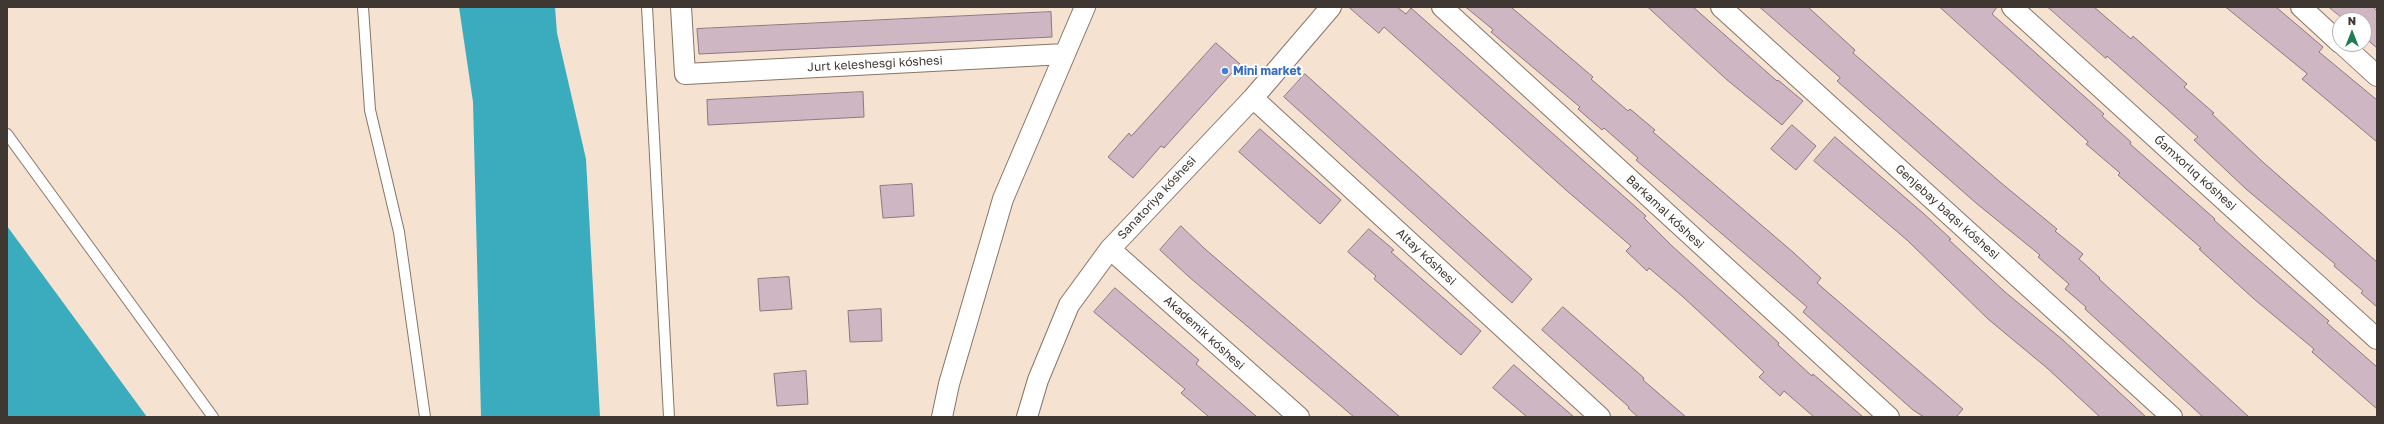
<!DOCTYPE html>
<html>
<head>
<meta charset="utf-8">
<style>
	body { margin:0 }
	#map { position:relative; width:2384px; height:424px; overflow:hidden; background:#f6e2d1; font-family:"Golos Text",sans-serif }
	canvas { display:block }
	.frame { position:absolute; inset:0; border:8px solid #3f3731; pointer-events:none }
	.north { position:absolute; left:2332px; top:12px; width:40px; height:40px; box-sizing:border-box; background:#fff; border:1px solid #b2afad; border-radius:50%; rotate:0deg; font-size:11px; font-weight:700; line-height:16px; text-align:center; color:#3f3731 }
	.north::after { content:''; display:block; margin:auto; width:14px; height:18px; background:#207e54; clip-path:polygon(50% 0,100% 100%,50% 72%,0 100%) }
</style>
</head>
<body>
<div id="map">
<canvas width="2384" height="424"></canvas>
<div class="frame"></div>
<div class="north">N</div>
</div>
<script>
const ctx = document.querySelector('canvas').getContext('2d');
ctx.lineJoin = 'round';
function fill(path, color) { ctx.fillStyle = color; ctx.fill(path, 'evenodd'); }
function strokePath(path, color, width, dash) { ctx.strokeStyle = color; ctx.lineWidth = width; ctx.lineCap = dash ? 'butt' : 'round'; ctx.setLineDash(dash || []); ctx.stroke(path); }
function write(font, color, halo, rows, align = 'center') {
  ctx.font = font + ' "Golos Text",sans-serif'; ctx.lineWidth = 4; ctx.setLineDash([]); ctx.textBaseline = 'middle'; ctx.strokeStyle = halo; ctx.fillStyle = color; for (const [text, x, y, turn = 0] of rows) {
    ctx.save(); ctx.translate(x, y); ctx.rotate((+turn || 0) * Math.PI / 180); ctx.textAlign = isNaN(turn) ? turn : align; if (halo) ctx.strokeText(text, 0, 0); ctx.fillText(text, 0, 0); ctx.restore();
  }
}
fill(new Path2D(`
	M 459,7 L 555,7 L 557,33 L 586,159 L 600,417 L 481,417 L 473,102 Z
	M 7,226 L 147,417 L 7,417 Z`), '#3bacbe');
const building = new Path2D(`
	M 1349,7 L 1397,7 L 1406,14 L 1411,8 L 1646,216 L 1644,218 L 1671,245 L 1779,343 L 1778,345 L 1812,376 L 1813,374 L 1863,417 L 1814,417 L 1784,391 L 1780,396 L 1759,377 L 1764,372 L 1682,296 L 1649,268 L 1647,271 L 1626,251 L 1631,246 L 1566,190 L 1384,27 L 1379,33 Z
	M 1466,7 L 1511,7 L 1593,77 L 1591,79 L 1628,111 L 1630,109 L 1655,130 L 1653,132 L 1794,253 L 1821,278 L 1817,283 L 1963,409 L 1956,417 L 1924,417 L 1913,410 L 1803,312 L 1807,307 L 1636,160 L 1638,158 L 1604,128 L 1602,130 L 1578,109 L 1580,107 L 1491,32 L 1493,30 Z
	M 1648,7 L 1693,7 L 1777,81 L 1778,80 L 1803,101 L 1782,125 L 1726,79 Z
	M 1760,7 L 1808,7 L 1855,50 L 1853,53 L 2000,182 L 2057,229 L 2055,231 L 2083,254 L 2079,259 L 2100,278 L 2099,279 L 2249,417 L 2203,417 L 2085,309 L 2086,307 L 2065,289 L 2069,284 L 2038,257 L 2040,255 L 1976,203 L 1837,81 L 1840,78 Z
	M 1940,7 L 1997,7 L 1992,14 L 2104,114 L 2102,116 L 2131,142 L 2130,144 L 2215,219 L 2214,220 L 2244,247 L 2329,321 L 2327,323 L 2377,367 L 2377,409 L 2312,352 L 2314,349 L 2254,299 L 2199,249 L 2201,248 L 2118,175 L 2120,173 L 2086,144 L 2088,142 Z
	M 2048,7 L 2094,7 L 2131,39 L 2133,36 L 2187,84 L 2184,87 L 2214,113 L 2212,114 L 2264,163 L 2377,262 L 2377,307 L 2361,293 L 2363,291 L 2334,266 L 2335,264 L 2246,189 L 2194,140 L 2198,137 L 2168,110 L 2107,56 L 2106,58 Z
	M 2226,7 L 2276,7 L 2323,47 L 2319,52 L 2377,100 L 2377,142 L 2302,79 L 2307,74 Z
	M 2329,7 L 2373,7 L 2377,11 L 2377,48 L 2364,37 L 2364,20 L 2345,20 Z
	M 1051,12 L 1052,37 L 699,54 L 697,29 Z
	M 1216,43 L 1240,64 L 1164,148 L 1161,146 L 1133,178 L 1108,157 L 1129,133 L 1131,136 Z
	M 1305,74 L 1532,279 L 1512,303 L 1284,97 Z
	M 863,92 L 864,117 L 708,125 L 707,100 Z
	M 1792,125 L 1816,146 L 1796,170 L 1771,149 Z
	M 1260,129 L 1341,200 L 1320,224 L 1239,152 Z
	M 1835,137 L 1923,213 L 1951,239 L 1949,240 L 2005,292 L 2063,340 L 2146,417 L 2100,417 L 2047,368 L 1988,319 L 1907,240 L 1814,161 Z
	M 912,184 L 914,216 L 883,218 L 880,186 Z
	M 1181,226 L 1205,249 L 1400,417 L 1354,417 L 1188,276 L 1160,250 Z
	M 1369,229 L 1394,250 L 1391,252 L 1481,331 L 1461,355 L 1374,279 L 1376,276 L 1348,252 Z
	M 789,277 L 792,309 L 760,311 L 758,279 Z
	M 1115,288 L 1199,360 L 1196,364 L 1257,417 L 1209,417 L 1181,393 L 1185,389 L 1094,312 Z
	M 1563,307 L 1644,378 L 1643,380 L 1686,417 L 1638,417 L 1628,408 L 1629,407 L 1542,330 Z
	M 881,309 L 882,341 L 850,342 L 848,311 Z
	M 1514,365 L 1538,386 L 1574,417 L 1527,417 L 1493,388 Z
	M 806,371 L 808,404 L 777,406 L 774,374 Z`);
fill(building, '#ceb6c3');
strokePath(building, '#8d7782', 1);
const service = new Path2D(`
	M 363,7 L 370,110 L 399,232 L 425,417
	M 647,7 L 669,417
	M 7,134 L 213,417`);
const minor = new Path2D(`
	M 681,7 L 685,74 L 1065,54
	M 1442,7 L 1889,417
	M 1721,7 L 2172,417
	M 2012,7 L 2377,339
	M 2301,7 L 2340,43
	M 2342,44 L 2377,76
	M 1253,98 L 1600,417
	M 1110,249 L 1299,417
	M 942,417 L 949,384 L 1003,199 L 1085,7
	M 1027,417 L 1038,380 L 1069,305 L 1110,249 L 1253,98 L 1331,7`);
strokePath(service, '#877566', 12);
strokePath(minor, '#877566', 22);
strokePath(service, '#fff', 10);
strokePath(minor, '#fff', 20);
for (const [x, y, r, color] of [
	[1225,71,4,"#3f7fe0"]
]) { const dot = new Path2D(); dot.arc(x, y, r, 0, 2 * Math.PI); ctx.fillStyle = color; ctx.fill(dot); strokePath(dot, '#fff', 1.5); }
write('12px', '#3f3731', '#fff', [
	["Jurt keleshesgi kóshesi",875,64,-3],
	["Ǵamxorlıq kóshesi",2195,173,42],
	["Sanatoriya kóshesi",1157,198,-47],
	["Barkamal kóshesi",1665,212,43],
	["Genjebay baqsı kóshesi",1947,212,42],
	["Altay kóshesi",1426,257,43],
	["Akademik kóshesi",1204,333,42]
]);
write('bold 12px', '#366cbe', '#fff', [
	["Mini market",1233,71]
], 'left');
</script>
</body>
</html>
